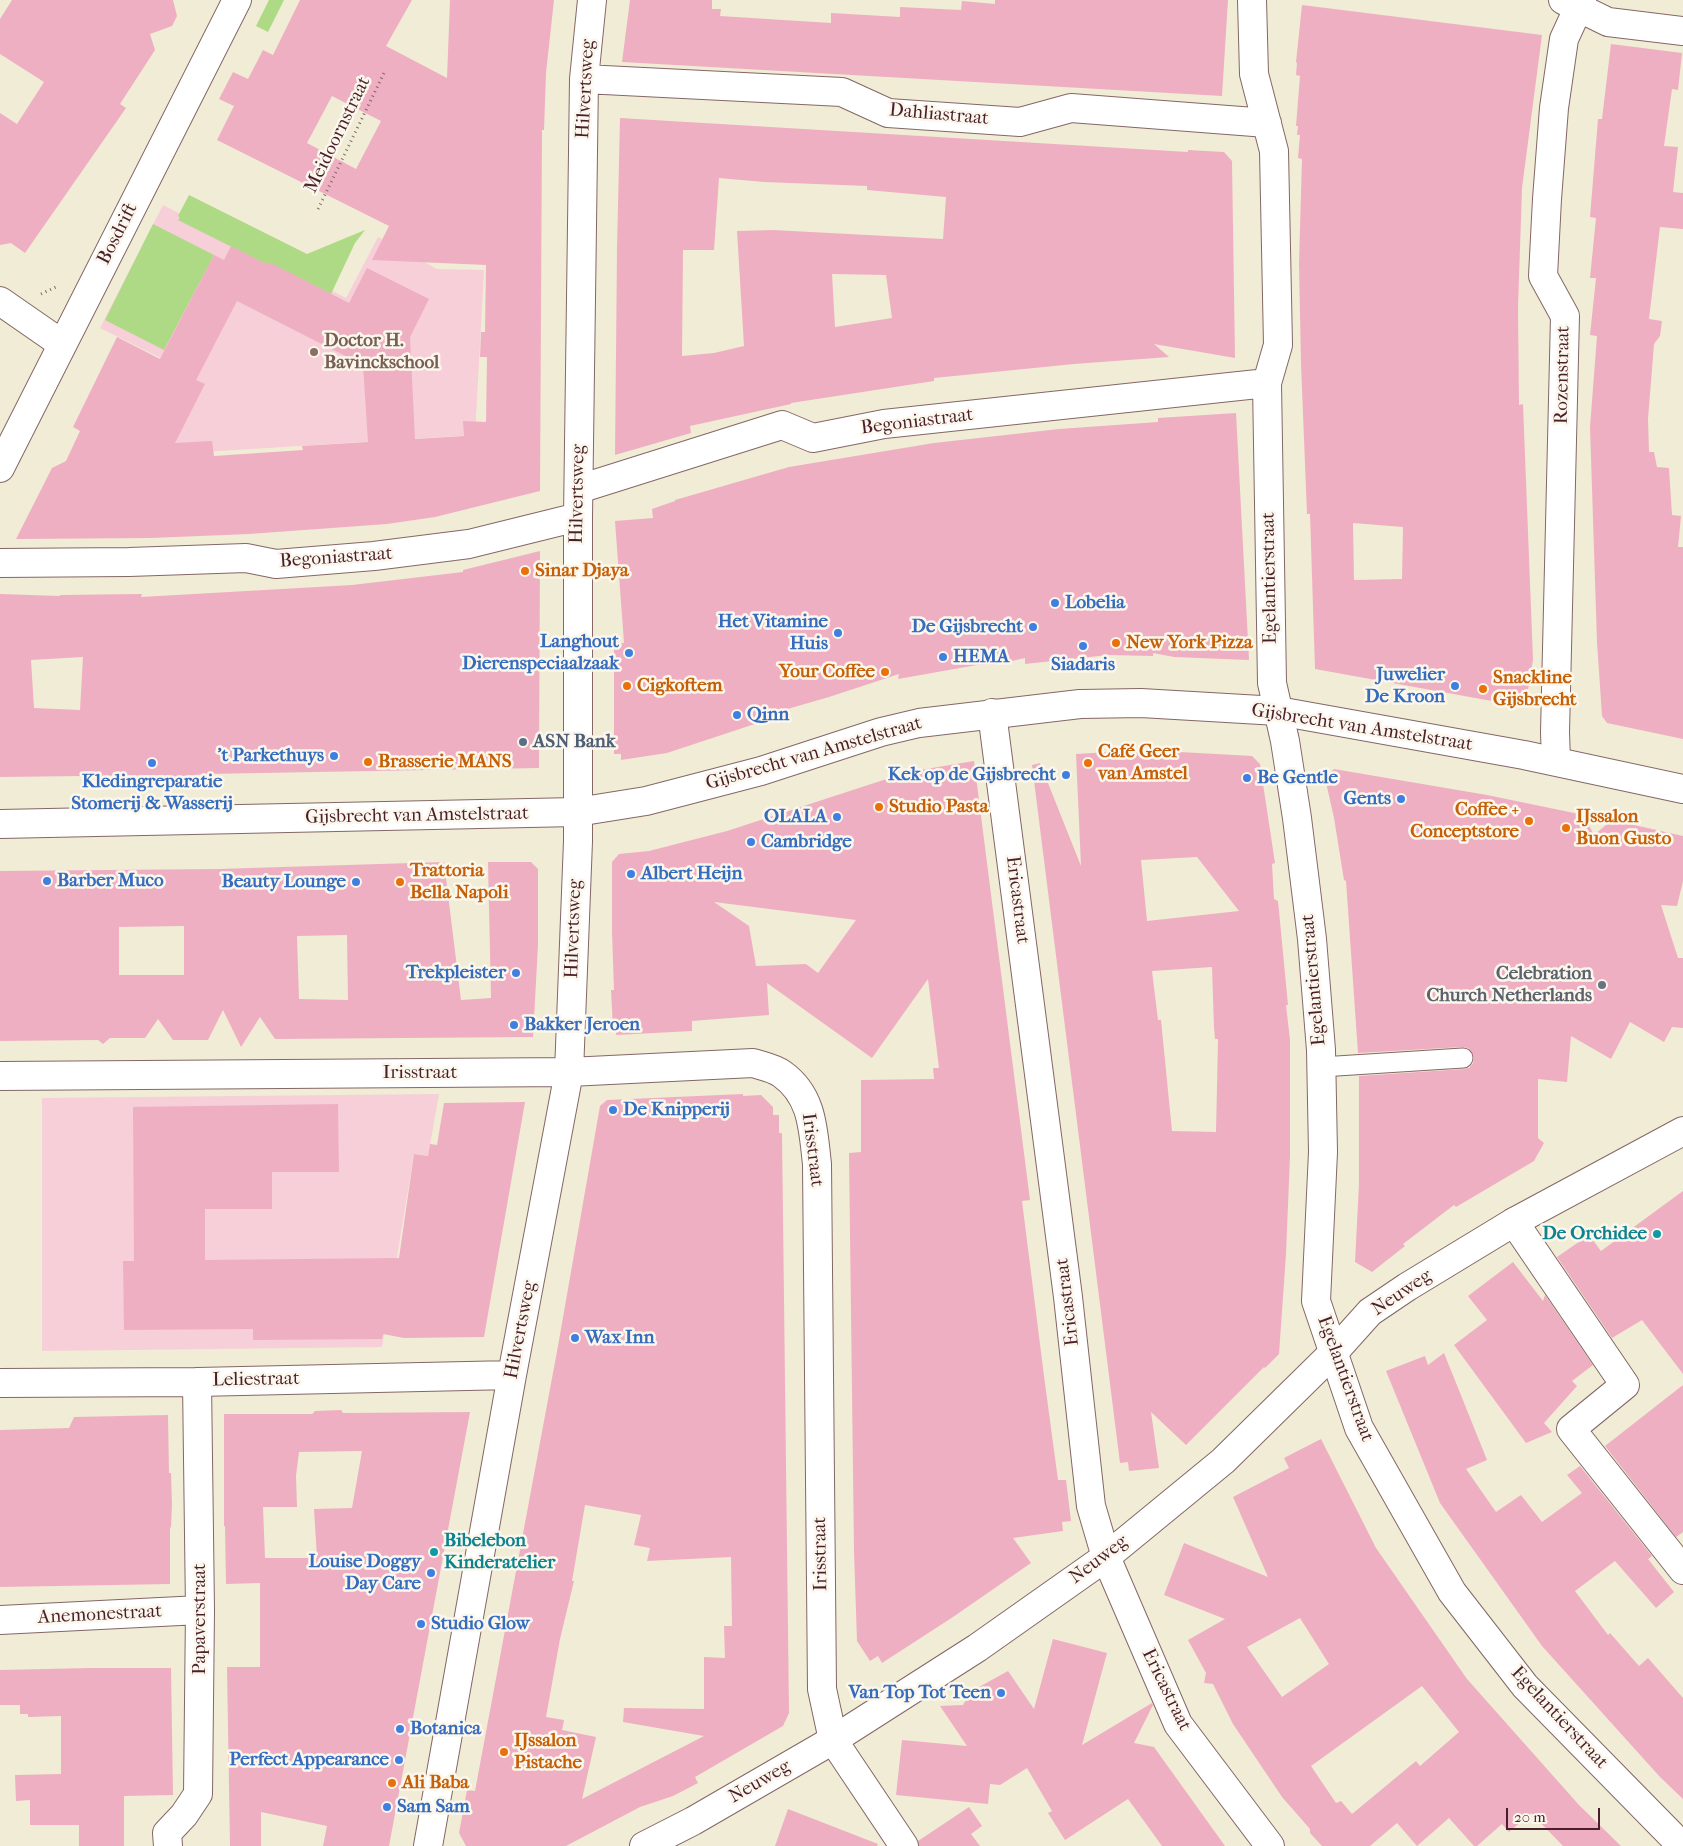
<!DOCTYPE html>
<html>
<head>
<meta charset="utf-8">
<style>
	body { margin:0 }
	#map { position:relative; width:1683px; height:1846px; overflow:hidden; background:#f1ecd5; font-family:"IM FELL French Canon",serif }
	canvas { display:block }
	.scale { position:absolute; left:1506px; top:1808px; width:94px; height:22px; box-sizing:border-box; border:2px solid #4a1f2b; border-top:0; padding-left:6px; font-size:15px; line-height:18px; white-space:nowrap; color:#4a1f2b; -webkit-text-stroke:4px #fbf7ec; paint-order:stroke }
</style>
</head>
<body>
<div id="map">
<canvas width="1683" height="1846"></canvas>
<div class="scale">20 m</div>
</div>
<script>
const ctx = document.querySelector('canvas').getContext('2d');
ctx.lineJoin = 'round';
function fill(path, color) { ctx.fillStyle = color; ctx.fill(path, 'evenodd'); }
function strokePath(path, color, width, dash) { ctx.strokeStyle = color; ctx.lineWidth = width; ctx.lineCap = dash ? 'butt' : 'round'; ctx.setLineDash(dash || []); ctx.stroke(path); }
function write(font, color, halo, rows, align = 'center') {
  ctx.font = font + ' "IM FELL French Canon",serif'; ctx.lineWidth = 5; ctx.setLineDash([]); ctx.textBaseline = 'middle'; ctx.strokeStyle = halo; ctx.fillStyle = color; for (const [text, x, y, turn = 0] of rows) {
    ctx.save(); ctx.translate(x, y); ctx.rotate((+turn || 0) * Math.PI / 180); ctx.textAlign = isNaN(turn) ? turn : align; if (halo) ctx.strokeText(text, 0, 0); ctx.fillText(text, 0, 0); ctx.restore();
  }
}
fill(new Path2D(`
	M 163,205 L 346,298 L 378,237 L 437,269 L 484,270 L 475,435 L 171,454 L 165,439 L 197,376 L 100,328 Z
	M 439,1094 L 428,1156 L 414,1154 L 382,1347 L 42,1351 L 42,1098 Z`), '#f6cfd8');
fill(new Path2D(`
	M 269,0 L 284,0 L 268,32 L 256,26 Z
	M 189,195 L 307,254 L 365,230 L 355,243 L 331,294 L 269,263 L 268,265 L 178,220 L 180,218 L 178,216 Z
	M 153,224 L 214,255 L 164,350 L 105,320 Z`), '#aed985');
fill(new Path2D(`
	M 12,0 L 173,0 L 177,16 L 172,26 L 150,34 L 155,50 L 120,104 L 126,108 L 25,253 L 11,243 L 0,245 L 0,113 L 17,124 L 44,82 L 0,54 L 0,19 Z
	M 300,0 L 412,0 L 386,46 L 447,78 L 450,0 L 554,0 L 546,73 L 544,130 L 542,130 L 540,491 L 435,517 L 387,524 L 249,534 L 151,538 L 16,539 L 52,468 L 66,461 L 80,431 L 73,427 L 117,337 L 160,359 L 214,255 L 224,260 L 231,246 L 268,265 L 269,262 L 349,303 L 367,268 L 429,299 L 410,337 L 415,439 L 464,436 L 463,421 L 486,422 L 487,357 L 480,357 L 481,332 L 485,332 L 486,265 L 372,260 L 389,226 L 217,140 L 234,106 L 219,99 L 233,72 L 248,79 L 263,50 L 273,55 ZM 332,96 L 381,121 L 356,169 L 307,143 ZM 237,301 L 363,365 L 368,442 L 302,446 L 303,450 L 214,456 L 212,441 L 175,443 L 205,384 L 196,380 Z
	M 630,0 L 712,0 L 712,9 L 721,9 L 720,16 L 831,23 L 831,13 L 900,17 L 900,7 L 961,10 L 962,1 L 995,4 L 995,0 L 1228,0 L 1222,96 L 622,62 Z
	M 1302,5 L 1542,35 L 1522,188 L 1518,308 L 1519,405 L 1523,404 L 1533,660 L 1525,707 L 1315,669 L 1310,514 L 1307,514 L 1301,364 L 1299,264 L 1302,159 L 1298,158 L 1300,135 L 1297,135 L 1298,126 L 1296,126 L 1300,76 L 1296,75 L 1297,63 L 1296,62 ZM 1353,523 L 1403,527 L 1402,579 L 1354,580 Z
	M 1611,44 L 1682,53 L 1678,90 L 1672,89 L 1664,146 L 1678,147 L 1673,192 L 1683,193 L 1683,229 L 1660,227 L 1649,319 L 1662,321 L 1660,336 L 1654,344 L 1648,419 L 1649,452 L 1654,452 L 1657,467 L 1669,468 L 1672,515 L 1681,516 L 1678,547 L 1683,547 L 1683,739 L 1607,723 L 1602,716 L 1597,642 L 1590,427 L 1597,336 L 1590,335 L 1596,278 L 1590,278 L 1596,218 L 1590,217 L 1598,119 L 1602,119 Z
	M 620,118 L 1188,152 L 1188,150 L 1224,152 L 1232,161 L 1235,358 L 1154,344 L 1169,357 L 1074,364 L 934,378 L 934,381 L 791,403 L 791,404 L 690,426 L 691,433 L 615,455 L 617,250 ZM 719,178 L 764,182 L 867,186 L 867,190 L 946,197 L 943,239 L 773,230 L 737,231 L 744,346 L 714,353 L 682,356 L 683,250 L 714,250 ZM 832,274 L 886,275 L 892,318 L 835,327 Z
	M 1236,413 L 1249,660 L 1174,657 L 1153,653 L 1153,656 L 1108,655 L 1025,664 L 1025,658 L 995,665 L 977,665 L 898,679 L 899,674 L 829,697 L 753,719 L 764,721 L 667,753 L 621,760 L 621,754 L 614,754 L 614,643 L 624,643 L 615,521 L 653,518 L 652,509 L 675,501 L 675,500 L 789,467 L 934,443 L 1059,429 L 1158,422 L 1158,418 Z
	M 540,551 L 539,768 L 205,774 L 176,777 L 164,775 L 0,777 L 0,594 L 60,596 L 60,595 L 142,594 L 141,597 L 352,585 L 463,572 L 463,570 ZM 83,657 L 80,710 L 34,708 L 31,660 Z
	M 1144,750 L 1252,756 L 1260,764 L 1275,863 L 1272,864 L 1274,899 L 1278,901 L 1288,1005 L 1286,1005 L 1290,1040 L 1290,1156 L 1286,1254 L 1279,1354 L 1265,1368 L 1264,1367 L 1186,1445 L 1151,1412 L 1159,1468 L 1129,1471 L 1128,1462 L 1120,1463 L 1032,765 L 1040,763 L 1081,866 L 1076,754 ZM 1197,857 L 1239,911 L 1147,921 L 1141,860 ZM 1212,967 L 1214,1027 L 1215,1039 L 1218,1039 L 1216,1132 L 1172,1131 L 1161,1020 L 1158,1020 L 1152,971 Z
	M 974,761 L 1030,1200 L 1022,1201 L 1044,1376 L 1058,1480 L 1066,1480 L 1071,1521 L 1062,1522 L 1063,1531 L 1013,1538 L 1031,1563 L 953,1617 L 882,1663 L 878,1656 L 870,1661 L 857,1641 L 854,1552 L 849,1153 L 861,1152 L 861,1080 L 934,1079 L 933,1068 L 939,1068 L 928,979 L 872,1058 L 767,983 L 769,1015 L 692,1021 L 692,1031 L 616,1035 L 616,1029 L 613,1029 L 611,990 L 614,990 L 612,932 L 612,862 L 619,854 L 649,851 L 727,831 L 908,772 ZM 714,902 L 730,904 L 856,920 L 818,973 L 806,964 L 756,966 L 749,926 Z
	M 1334,769 L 1487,795 L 1579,814 L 1584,816 L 1594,835 L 1612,820 L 1683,836 L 1683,881 L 1677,906 L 1661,905 L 1678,958 L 1683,958 L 1683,1028 L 1672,1027 L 1664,1042 L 1630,1022 L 1611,1059 L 1571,1036 L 1567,1082 L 1538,1079 L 1538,1138 L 1544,1143 L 1534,1161 L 1456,1207 L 1454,1205 L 1403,1244 L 1405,1246 L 1372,1272 L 1355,1262 L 1359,1184 L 1359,1076 L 1464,1069 L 1469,1068 L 1473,1063 L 1474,1057 L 1468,1048 L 1462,1047 L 1358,1053 L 1346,881 L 1344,880 L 1334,818 L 1325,778 Z
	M 444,862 L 461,1000 L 491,998 L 488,862 L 531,862 L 538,869 L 538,945 L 533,1037 L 275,1039 L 260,1017 L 241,1047 L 223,1010 L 208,1040 L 173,1040 L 158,1019 L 145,1038 L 110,1038 L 103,1044 L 98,1040 L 0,1041 L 0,871 L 218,869 ZM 184,926 L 184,975 L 119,975 L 119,927 ZM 347,935 L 348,1000 L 299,999 L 297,936 Z
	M 743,1094 L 743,1096 L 761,1095 L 773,1107 L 773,1115 L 779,1115 L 779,1133 L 782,1133 L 789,1713 L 783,1726 L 695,1777 L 698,1783 L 673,1796 L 640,1807 L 566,1846 L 466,1846 L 459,1833 L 467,1790 L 475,1791 L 558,1346 L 600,1106 L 607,1100 ZM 585,1505 L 641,1515 L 634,1545 L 650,1548 L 647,1561 L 731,1557 L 732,1626 L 724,1626 L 725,1658 L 704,1657 L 704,1709 L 624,1708 L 623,1722 L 704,1736 L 582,1799 L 596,1737 L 562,1730 L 564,1720 L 546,1717 L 560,1639 L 574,1581 L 572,1581 Z
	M 525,1102 L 484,1337 L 404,1338 L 383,1334 L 382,1339 L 253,1340 L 253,1329 L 124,1330 L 123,1261 L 134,1261 L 133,1107 L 338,1104 L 339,1172 L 272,1172 L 272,1209 L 205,1209 L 205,1260 L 399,1258 L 414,1154 L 428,1156 L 430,1144 L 437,1145 L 444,1103 Z
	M 1683,1191 L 1683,1374 L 1642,1320 L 1612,1338 L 1557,1257 L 1589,1235 L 1601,1251 Z
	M 1513,1262 L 1543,1301 L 1545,1295 L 1593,1365 L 1572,1381 L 1577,1386 L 1544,1423 L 1552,1432 L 1526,1443 L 1454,1345 L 1487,1320 L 1468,1296 Z
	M 1444,1353 L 1487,1460 L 1466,1469 L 1496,1512 L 1521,1495 L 1542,1522 L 1582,1493 L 1567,1475 L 1580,1466 L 1652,1556 L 1648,1559 L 1674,1592 L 1656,1608 L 1615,1561 L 1575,1591 L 1608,1635 L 1610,1633 L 1639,1666 L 1648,1658 L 1683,1698 L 1683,1799 L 1660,1777 L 1542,1646 L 1440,1503 L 1386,1371 L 1425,1356 L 1428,1365 Z
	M 1683,1385 L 1683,1532 L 1676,1537 L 1605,1446 Z
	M 341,1410 L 343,1413 L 470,1412 L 389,1846 L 323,1846 L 327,1826 L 261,1812 L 261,1846 L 230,1846 L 227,1667 L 260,1667 L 260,1583 L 226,1584 L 225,1526 L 224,1526 L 224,1414 L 312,1414 L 315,1411 ZM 362,1451 L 352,1508 L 314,1509 L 317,1558 L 265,1558 L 263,1507 L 297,1507 L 296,1476 L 299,1452 Z
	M 168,1415 L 169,1473 L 171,1473 L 172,1504 L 171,1527 L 170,1528 L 170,1584 L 0,1587 L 0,1430 L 69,1428 L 74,1417 Z
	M 1321,1439 L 1376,1548 L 1467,1679 L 1579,1805 L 1621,1846 L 1563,1846 L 1531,1813 L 1509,1832 L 1502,1824 L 1477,1846 L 1474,1846 L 1449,1818 L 1417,1846 L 1397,1823 L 1370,1846 L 1322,1846 L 1310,1833 L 1310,1829 L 1282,1797 L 1233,1724 L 1213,1684 L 1204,1683 L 1206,1673 L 1188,1640 L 1225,1619 L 1164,1595 L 1184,1543 L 1268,1577 L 1233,1497 L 1289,1468 L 1284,1458 ZM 1300,1618 L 1329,1664 L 1282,1697 L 1247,1647 ZM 1422,1686 L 1459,1732 L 1420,1766 L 1416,1761 L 1352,1814 L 1341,1801 L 1336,1803 L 1311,1766 Z
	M 1053,1639 L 1107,1653 L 1082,1745 L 1152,1703 L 1153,1705 L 1134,1743 L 1154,1747 L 1225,1846 L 1162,1846 L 1128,1799 L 1065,1840 L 1048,1813 L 1052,1811 L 1027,1768 L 1000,1785 L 990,1784 L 988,1804 L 896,1795 L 902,1740 L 967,1746 L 940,1706 L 963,1705 L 967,1698 L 979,1687 L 1008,1671 L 1034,1709 Z
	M 90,1668 L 171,1668 L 173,1795 L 124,1796 L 124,1846 L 79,1846 L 79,1825 L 30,1825 L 30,1800 L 16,1801 L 15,1775 L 61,1774 L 61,1716 L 28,1717 L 28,1714 L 20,1714 L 20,1705 L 0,1705 L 0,1670 Z
	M 969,1807 L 982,1826 L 971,1834 L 980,1846 L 919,1846 L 918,1841 Z
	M 788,1809 L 878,1844 L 877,1846 L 775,1846 Z`), '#efafc2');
const service = new Path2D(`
	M 1321,1067 L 1463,1058`);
const minor = new Path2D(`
	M 1252,0 L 1254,74 L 1274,151 L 1278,345 L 1267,383 L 1272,683 L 1285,741 L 1297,818 L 1312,939 L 1321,1050 L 1323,1152 L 1316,1301 L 1359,1428 L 1452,1592 L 1525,1686 L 1682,1846
	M 1563,0 L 1608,22 L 1683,31
	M 584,79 L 842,92 L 888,113 L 1020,122 L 1071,108 L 1267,123
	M 0,301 L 62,344
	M 579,489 L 782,425 L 813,438 L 884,424 L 1267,383
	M 0,563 L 129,562 L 246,558 L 276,564 L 374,556 L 469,544 L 578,517
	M 992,713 L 1068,1297 L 1091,1506 L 1106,1557 L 1178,1724 L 1270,1846
	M 1556,761 L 1555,732 L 1565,316 L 1543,276 L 1547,199 L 1554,108 L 1564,39 L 1582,0
	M 0,1076 L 569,1072 L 753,1063 C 762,1066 774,1068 782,1074 C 813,1096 813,1130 817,1164 L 822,1689 L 833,1740 L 904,1846
	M 1514,1222 L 1625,1385 L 1571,1429 L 1683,1570
	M 0,1383 L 197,1382 L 512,1375
	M 0,1620 L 200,1610
	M 168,1846 L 167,1833 L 184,1815 L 198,1794 L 200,1610 L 197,1382
	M 428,1846 L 512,1375 L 569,1072 L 578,841 L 578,517 L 584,79 L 592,0`);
const tertiary = new Path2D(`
	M 0,468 L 237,0
	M 0,824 L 577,812 L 646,801 L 761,771 L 881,732 L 919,723 L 1080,704 L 1141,703 L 1278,711 L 1524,755 L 1683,789
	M 644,1846 L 693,1821 L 833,1740 L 977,1648 L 1106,1557 L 1223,1461 L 1335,1351 L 1370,1312 L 1407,1287 L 1514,1222 L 1683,1131`);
strokePath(service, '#846766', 21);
strokePath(minor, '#846766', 30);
strokePath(tertiary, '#846766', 30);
strokePath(new Path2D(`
	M 318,209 L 384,73
	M 41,294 L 58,286`), '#846766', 3, [1, 4]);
strokePath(service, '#fff', 19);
strokePath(minor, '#fff', 28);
strokePath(tertiary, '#fff', 28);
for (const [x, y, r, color] of [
	[314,352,5,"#8d6e63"],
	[525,571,5,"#e8710a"],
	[1055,603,5,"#3f7fe0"],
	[1033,627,5,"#3f7fe0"],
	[838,633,5,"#3f7fe0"],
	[1116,643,5,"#e8710a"],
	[1083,646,5,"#3f7fe0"],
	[629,653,5,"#3f7fe0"],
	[943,657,5,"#3f7fe0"],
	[885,672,5,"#e8710a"],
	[627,686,5,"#e8710a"],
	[1455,686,5,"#3f7fe0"],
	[1483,689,5,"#e8710a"],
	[737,715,5,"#3f7fe0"],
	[523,742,5,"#5c6f8a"],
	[334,756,5,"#3f7fe0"],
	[368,762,5,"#e8710a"],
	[152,763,5,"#3f7fe0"],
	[1088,763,5,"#e8710a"],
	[1066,775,5,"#3f7fe0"],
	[1247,778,5,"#3f7fe0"],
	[1401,799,5,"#3f7fe0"],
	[879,807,5,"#e8710a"],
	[837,817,5,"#3f7fe0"],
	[1529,821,5,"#e8710a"],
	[1566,828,5,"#e8710a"],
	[751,842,5,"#3f7fe0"],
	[631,874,5,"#3f7fe0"],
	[47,881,5,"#3f7fe0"],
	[356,882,5,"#3f7fe0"],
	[400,882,5,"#e8710a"],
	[516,973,5,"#3f7fe0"],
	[1602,985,5,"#6b7280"],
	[514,1025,5,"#3f7fe0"],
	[613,1110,5,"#3f7fe0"],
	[1657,1234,5,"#0f9aa8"],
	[575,1338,5,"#3f7fe0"],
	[434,1552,5,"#0f9aa8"],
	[431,1573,5,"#3f7fe0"],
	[421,1624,5,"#3f7fe0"],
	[1001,1693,5,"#3f7fe0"],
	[400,1729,5,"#3f7fe0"],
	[504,1752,5,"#e8710a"],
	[399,1760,5,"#3f7fe0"],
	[392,1783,5,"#e8710a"],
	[387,1807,5,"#3f7fe0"]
]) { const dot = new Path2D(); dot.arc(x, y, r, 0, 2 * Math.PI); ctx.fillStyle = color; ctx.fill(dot); strokePath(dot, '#fbf7ec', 2); }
write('19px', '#4a1f2b', '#fbf7ec', [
	["Hilvertsweg",586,89,-87],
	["Dahliastraat",939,115,5],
	["Meidoornstraat",338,135,-64],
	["Bosdrift",118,234,-63],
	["Rozenstraat",1563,375,-89],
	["Begoniastraat",917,422,-7],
	["Hilvertsweg",578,494,-89],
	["Begoniastraat",336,558,-4],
	["Egelantierstraat",1270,578,-91],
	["Gijsbrecht van Amstelstraat",1362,728,9],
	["Gijsbrecht van Amstelstraat",814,754,-16],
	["Gijsbrecht van Amstelstraat",417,816,-1],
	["Ericastraat",1017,900,83],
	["Hilvertsweg",574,929,-88],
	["Egelantierstraat",1314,980,-95],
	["Irisstraat",420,1073],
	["Irisstraat",812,1150,83],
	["Neuweg",1402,1293,-34],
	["Ericastraat",1068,1302,-97],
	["Hilvertsweg",521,1330,-79],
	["Egelantierstraat",1345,1379,70],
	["Leliestraat",256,1380,-1],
	["Irisstraat",821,1554,-91],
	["Neuweg",1099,1560,-37],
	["Anemonestraat",100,1615,-3],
	["Papaverstraat",200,1619,-90],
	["Ericastraat",1166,1690,64],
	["Egelantierstraat",1559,1718,47],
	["Neuweg",760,1782,-30]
]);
write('bold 19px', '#785e54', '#fbf7ec', [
	["Doctor H.",324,341],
	["Bavinckschool",324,363]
], 'left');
write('bold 19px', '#c56008', '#fbf7ec', [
	["Sinar Djaya",535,571],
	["New York Pizza",1126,643],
	["Your Coffee",875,672,"right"],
	["Snackline",1493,678],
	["Gijsbrecht",1493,700],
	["Cigkoftem",637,686],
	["Café Geer",1098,752],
	["van Amstel",1098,774],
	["Brasserie MANS",378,762],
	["Studio Pasta",889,807],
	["Coffee +",1519,810,"right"],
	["Conceptstore",1519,832,"right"],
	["IJssalon",1576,817],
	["Buon Gusto",1576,839],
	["Trattoria",410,871],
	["Bella Napoli",410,893],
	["IJssalon",514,1741],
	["Pistache",514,1763],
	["Ali Baba",402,1783]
], 'left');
write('bold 19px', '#366cbe', '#fbf7ec', [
	["Lobelia",1065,603],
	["Het Vitamine",828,622,"right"],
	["Huis",828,644,"right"],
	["De Gijsbrecht",1023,627,"right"],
	["Langhout",619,642,"right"],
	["Dierenspeciaalzaak",619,664,"right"],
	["HEMA",953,657],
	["Siadaris",1083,665,"center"],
	["Juwelier",1445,675,"right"],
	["De Kroon",1445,697,"right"],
	["Qinn",747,715],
	["'t Parkethuys",324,756,"right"],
	["Kek op de Gijsbrecht",1056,775,"right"],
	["Be Gentle",1257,778],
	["Kledingreparatie",152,782,"center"],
	["Stomerij & Wasserij",152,804,"center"],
	["Gents",1391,799,"right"],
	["OLALA",827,817,"right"],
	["Cambridge",761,842],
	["Albert Heijn",641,874],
	["Barber Muco",57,881],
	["Beauty Lounge",346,882,"right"],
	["Trekpleister",506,973,"right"],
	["Bakker Jeroen",524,1025],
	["De Knipperij",623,1110],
	["Wax Inn",585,1338],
	["Louise Doggy",421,1562,"right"],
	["Day Care",421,1584,"right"],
	["Studio Glow",431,1624],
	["Van Top Tot Teen",991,1693,"right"],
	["Botanica",410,1729],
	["Perfect Appearance",389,1760,"right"],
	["Sam Sam",397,1807]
], 'left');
write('bold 19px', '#4e5e75', '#fbf7ec', [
	["ASN Bank",533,742]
], 'left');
write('bold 19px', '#5b616d', '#fbf7ec', [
	["Celebration",1592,974],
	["Church Netherlands",1592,996]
], 'right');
write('bold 19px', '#0d838f', '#fbf7ec', [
	["De Orchidee",1647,1234],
	["Bibelebon",444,1541,"left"],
	["Kinderatelier",444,1563,"left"]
], 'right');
</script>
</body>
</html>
